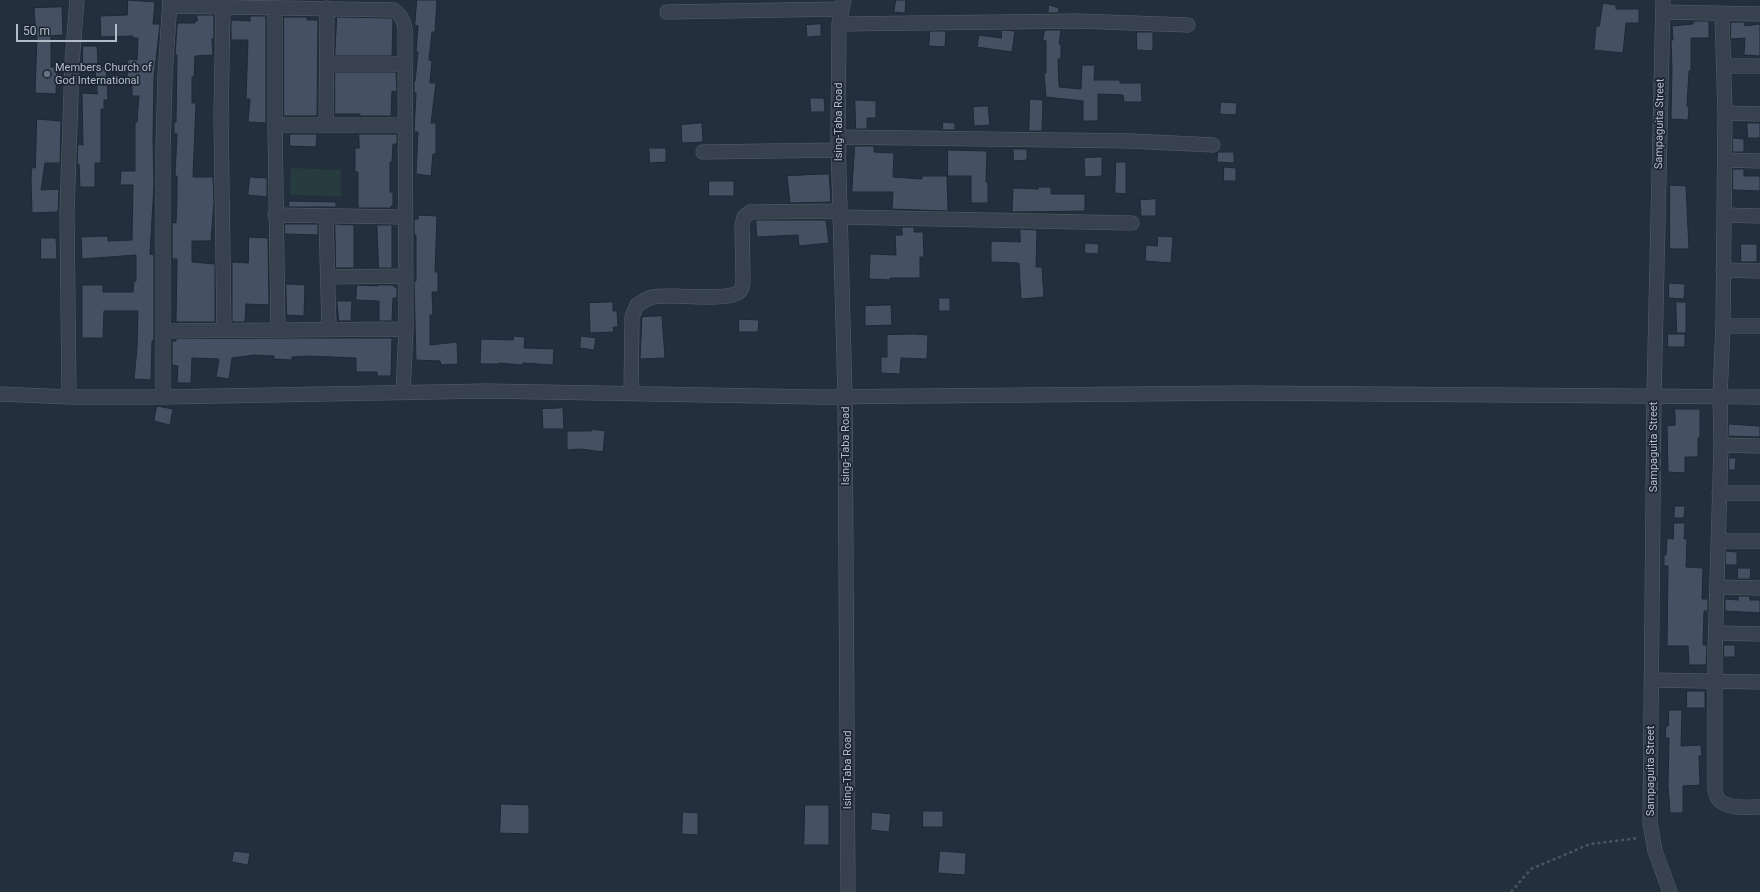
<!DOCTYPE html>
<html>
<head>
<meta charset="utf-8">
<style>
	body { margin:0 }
	#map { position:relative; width:1760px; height:892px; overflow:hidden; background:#242f3e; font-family:Roboto,sans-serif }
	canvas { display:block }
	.scale { position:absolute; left:16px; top:24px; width:101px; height:18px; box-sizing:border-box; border:2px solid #b4bcc9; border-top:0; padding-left:5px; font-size:12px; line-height:14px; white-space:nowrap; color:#b4bcc9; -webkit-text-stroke:3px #1d2633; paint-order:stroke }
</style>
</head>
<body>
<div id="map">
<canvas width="1760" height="892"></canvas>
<div class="scale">50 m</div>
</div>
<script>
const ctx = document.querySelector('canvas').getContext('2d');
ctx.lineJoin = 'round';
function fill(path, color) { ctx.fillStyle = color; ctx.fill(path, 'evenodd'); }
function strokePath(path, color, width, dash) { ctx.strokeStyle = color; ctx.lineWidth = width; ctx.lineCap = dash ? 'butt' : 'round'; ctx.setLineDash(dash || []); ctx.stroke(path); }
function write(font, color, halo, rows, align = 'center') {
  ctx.font = font + ' Roboto,sans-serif'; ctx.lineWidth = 3.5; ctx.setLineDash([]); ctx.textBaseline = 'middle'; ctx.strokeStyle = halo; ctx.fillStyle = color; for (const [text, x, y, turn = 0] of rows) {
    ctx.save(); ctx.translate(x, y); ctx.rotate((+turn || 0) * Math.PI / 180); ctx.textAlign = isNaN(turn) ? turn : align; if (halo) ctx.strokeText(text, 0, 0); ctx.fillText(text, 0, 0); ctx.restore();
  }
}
fill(new Path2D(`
	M 291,168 L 341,170 L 341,196 L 290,195 Z`), '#263c3f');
const building = new Path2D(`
	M 128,0 L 155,2 L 153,24 L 160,24 L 154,78 L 153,140 L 154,184 L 150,254 L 154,255 L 154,341 L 152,341 L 151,380 L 134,379 L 137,348 L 138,311 L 104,311 L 103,338 L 82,338 L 82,285 L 103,285 L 103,292 L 133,292 L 134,281 L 136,281 L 136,255 L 82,259 L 81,237 L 108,236 L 108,241 L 132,240 L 133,185 L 120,185 L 121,171 L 135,171 L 135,122 L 137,122 L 139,96 L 132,96 L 132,78 L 127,78 L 128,59 L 137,60 L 138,38 L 133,38 L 133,36 L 101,37 L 100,16 L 127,15 Z
	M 417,0 L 437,0 L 435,32 L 432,32 L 429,60 L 432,61 L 430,83 L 436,83 L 431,123 L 436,123 L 436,154 L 433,154 L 431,176 L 416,174 L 418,132 L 414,132 L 416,93 L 414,93 L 414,81 L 415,81 L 418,52 L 416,52 L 418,26 L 415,25 Z
	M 896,0 L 906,0 L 905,13 L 894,12 Z
	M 1603,3 L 1616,5 L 1616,9 L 1639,9 L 1639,23 L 1626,23 L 1623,53 L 1594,50 L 1596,26 L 1599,26 Z
	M 1049,5 L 1059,8 L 1058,13 L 1048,13 Z
	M 62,7 L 63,35 L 51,36 L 51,67 L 57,67 L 56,94 L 35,93 L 37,36 L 36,36 L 34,8 Z
	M 197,15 L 214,15 L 214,39 L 212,39 L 213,55 L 195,56 L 194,77 L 192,77 L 192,103 L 196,103 L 193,177 L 213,177 L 214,202 L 211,241 L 192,241 L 192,262 L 215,264 L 215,322 L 176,322 L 177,259 L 172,259 L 172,222 L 176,223 L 177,198 L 177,176 L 175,176 L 177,134 L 174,133 L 174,122 L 176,122 L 177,55 L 175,55 L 177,26 L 178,23 L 195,23 L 195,21 L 197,21 Z
	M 250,16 L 266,16 L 266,123 L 248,122 L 250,99 L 246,99 L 248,40 L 231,40 L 231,20 L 250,21 Z
	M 284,17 L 307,17 L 307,20 L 318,20 L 317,116 L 284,116 Z
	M 337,17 L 391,18 L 393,20 L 392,56 L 335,56 Z
	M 1693,21 L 1709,21 L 1709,38 L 1691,38 L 1691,71 L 1689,71 L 1687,106 L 1689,107 L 1688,120 L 1671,119 L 1672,70 L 1671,40 L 1673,40 L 1672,26 L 1693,24 Z
	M 1731,22 L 1744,22 L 1745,26 L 1760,24 L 1760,56 L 1744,55 L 1745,38 L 1731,39 Z
	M 821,24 L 821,36 L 807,37 L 806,25 Z
	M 1002,30 L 1015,31 L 1012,52 L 977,47 L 979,35 L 1001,38 Z
	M 1045,30 L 1061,30 L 1059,44 L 1061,44 L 1061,59 L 1058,59 L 1059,87 L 1081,89 L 1082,65 L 1095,65 L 1094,80 L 1120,80 L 1120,83 L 1141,83 L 1142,102 L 1124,102 L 1123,95 L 1098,94 L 1098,121 L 1083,121 L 1083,101 L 1046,97 L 1044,73 L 1046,73 L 1046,41 L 1043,40 Z
	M 930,31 L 946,31 L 945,47 L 929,46 Z
	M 1137,32 L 1153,32 L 1153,51 L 1137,50 Z
	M 83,46 L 97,46 L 98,64 L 83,64 Z
	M 95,66 L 106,66 L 108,100 L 104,100 L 104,109 L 101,109 L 101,163 L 95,163 L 95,187 L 80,187 L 79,164 L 77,164 L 78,144 L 83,145 L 82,93 L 97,94 Z
	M 335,72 L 396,72 L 397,92 L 392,91 L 391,116 L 360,116 L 360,114 L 335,114 Z
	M 810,98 L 824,98 L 825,112 L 811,112 Z
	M 1030,99 L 1043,100 L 1042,131 L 1029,131 Z
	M 855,100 L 876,101 L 876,118 L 867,118 L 867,129 L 856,129 Z
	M 1221,102 L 1237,103 L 1236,115 L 1220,114 Z
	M 988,106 L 990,125 L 974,126 L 973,107 Z
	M 37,119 L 61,121 L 60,163 L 45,163 L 41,190 L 59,189 L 58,212 L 32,213 L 31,177 L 32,167 L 35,168 Z
	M 943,122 L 955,123 L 955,130 L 943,130 Z
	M 702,123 L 703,142 L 682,143 L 681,125 Z
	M 1747,123 L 1760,123 L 1760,138 L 1748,138 Z
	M 290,134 L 317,134 L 316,147 L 290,146 Z
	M 359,134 L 397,134 L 397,144 L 393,144 L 392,162 L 390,162 L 390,192 L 393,192 L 393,206 L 391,206 L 391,208 L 358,208 L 358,172 L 355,172 L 355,148 L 359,148 Z
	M 1733,138 L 1744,139 L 1744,152 L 1733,152 Z
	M 855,146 L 874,146 L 874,152 L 894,153 L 893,177 L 922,179 L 922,176 L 947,176 L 948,211 L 892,209 L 893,192 L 852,192 Z
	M 649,148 L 666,148 L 666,162 L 650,163 Z
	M 1013,149 L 1027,149 L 1027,160 L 1014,161 Z
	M 948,150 L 987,151 L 986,182 L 988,182 L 988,203 L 971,203 L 971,176 L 948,176 Z
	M 1218,152 L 1234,152 L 1234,163 L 1217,162 Z
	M 1102,157 L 1102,176 L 1085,177 L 1084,158 Z
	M 1116,162 L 1126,162 L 1126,194 L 1115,193 Z
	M 1224,167 L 1236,168 L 1236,181 L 1224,181 Z
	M 1733,169 L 1744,169 L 1744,176 L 1760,176 L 1760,191 L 1733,190 Z
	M 829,174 L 831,202 L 790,203 L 787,176 Z
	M 250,177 L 267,178 L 267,197 L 248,195 Z
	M 709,181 L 734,181 L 734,196 L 709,196 Z
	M 1670,185 L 1686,186 L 1689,249 L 1670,249 Z
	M 1038,187 L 1051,187 L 1051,194 L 1085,194 L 1085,211 L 1012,212 L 1013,188 L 1038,189 Z
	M 1156,199 L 1156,216 L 1141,216 L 1140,200 Z
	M 289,201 L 336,202 L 336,207 L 289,207 Z
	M 418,215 L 437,216 L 435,272 L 438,272 L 438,292 L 432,292 L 433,315 L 430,315 L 430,345 L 457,342 L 458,364 L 441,365 L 440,361 L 416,360 L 414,281 L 416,281 L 416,235 L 414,235 L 414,219 L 418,219 Z
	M 756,220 L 826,220 L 829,243 L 799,246 L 798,235 L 757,237 Z
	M 285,224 L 318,224 L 318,235 L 285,234 Z
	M 335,224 L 354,225 L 354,268 L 336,268 Z
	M 377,225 L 392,225 L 392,268 L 379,268 Z
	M 902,227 L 914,227 L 914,232 L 923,232 L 924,257 L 920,257 L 920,278 L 890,278 L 890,280 L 869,279 L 870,254 L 896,255 L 895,235 L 902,235 Z
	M 1020,229 L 1037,230 L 1036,267 L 1042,267 L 1044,297 L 1021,299 L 1019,263 L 991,262 L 991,241 L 1020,242 Z
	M 1158,236 L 1173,237 L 1171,263 L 1145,261 L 1146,245 L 1157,246 Z
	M 249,237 L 268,238 L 269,305 L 246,304 L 245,322 L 232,322 L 232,262 L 248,263 Z
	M 41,238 L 56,238 L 57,259 L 41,259 Z
	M 1085,243 L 1099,244 L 1098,254 L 1085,253 Z
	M 1741,244 L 1757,244 L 1757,262 L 1741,262 Z
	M 1669,283 L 1685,284 L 1684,299 L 1669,298 Z
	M 286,284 L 305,285 L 304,316 L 287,315 Z
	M 357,285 L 377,286 L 377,285 L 394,285 L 394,287 L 397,287 L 397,298 L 393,298 L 392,321 L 379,321 L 379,301 L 356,300 Z
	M 939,298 L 950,298 L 950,311 L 939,311 Z
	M 337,301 L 352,301 L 351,321 L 339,321 Z
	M 613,302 L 613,311 L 617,311 L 618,327 L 613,327 L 614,332 L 590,333 L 589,303 Z
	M 1676,302 L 1686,302 L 1686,333 L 1677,333 Z
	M 891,305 L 892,325 L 865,326 L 865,306 Z
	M 662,316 L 665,358 L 640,359 L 642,317 Z
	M 739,319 L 759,320 L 758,332 L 739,332 Z
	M 914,334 L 928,335 L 927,359 L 901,358 L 900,374 L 881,373 L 881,357 L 887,357 L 887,335 Z
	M 1668,334 L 1685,334 L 1685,347 L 1668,347 Z
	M 514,336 L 525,337 L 524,348 L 554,349 L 553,365 L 523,363 L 522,365 L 499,363 L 499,364 L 480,364 L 481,339 L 513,340 Z
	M 581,336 L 596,338 L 594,350 L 580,348 Z
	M 293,338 L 392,338 L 391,376 L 377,376 L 377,372 L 356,372 L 356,358 L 307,356 L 292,357 L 292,360 L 274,359 L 274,356 L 255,355 L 232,358 L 229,379 L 216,377 L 219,359 L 192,358 L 191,383 L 177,383 L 178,366 L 172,365 L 172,341 L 176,341 L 176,339 Z
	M 157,406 L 173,409 L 170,425 L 154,421 Z
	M 563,408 L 564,429 L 543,429 L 542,409 Z
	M 1675,409 L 1700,409 L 1700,438 L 1698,438 L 1698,457 L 1685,457 L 1685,473 L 1668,472 L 1667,426 L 1675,425 Z
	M 1729,424 L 1760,426 L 1760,437 L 1729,436 Z
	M 592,429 L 605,431 L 603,452 L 581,449 L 567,450 L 567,431 L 591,431 Z
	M 1729,458 L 1736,458 L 1735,470 L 1729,470 Z
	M 1675,506 L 1685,506 L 1684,518 L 1674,518 Z
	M 1674,523 L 1685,523 L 1684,539 L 1687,539 L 1686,567 L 1703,568 L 1702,599 L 1708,599 L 1708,611 L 1704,611 L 1703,645 L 1707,645 L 1706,665 L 1689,665 L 1688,646 L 1667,646 L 1668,566 L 1664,566 L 1664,555 L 1666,555 L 1667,538 L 1673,539 Z
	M 1726,551 L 1737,552 L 1737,565 L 1726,565 Z
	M 1738,568 L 1751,568 L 1750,579 L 1738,579 Z
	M 1738,596 L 1750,596 L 1750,600 L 1760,600 L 1760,613 L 1725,611 L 1725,599 L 1738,600 Z
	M 1724,645 L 1735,645 L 1735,657 L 1724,657 Z
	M 1687,691 L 1705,691 L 1705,708 L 1687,708 Z
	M 1669,710 L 1682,710 L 1681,746 L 1701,745 L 1702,756 L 1699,756 L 1700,785 L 1683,786 L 1683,813 L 1670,813 L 1668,785 L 1669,738 L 1665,738 L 1666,726 L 1668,726 Z
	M 501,804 L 529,805 L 529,834 L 500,833 Z
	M 805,805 L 829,805 L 829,845 L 804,845 Z
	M 923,811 L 943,811 L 943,827 L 923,827 Z
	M 683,812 L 698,813 L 698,835 L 682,834 Z
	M 872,812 L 891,814 L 889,832 L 871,830 Z
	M 234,851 L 250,853 L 248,865 L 232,862 Z
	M 940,851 L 966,853 L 965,875 L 938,873 Z`);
fill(building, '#455162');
strokePath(building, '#1f2835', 1);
const minor = new Path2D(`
	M 844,0 L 839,24 L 838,137 L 845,396 L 848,892
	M 1663,0 L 1654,396 L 1650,823 L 1655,851 L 1670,892
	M 170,6 L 394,10 C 401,15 404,20 405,29 L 406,329 L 403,393
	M 223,7 L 221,116 L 224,330
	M 275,8 L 275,125 L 278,329
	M 667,12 L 842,9
	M 1663,12 L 1760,14
	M 1722,14 L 1725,113 L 1723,326 L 1720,396 L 1721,445 L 1715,652 L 1715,790 C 1716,794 1717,799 1720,801 C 1729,809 1749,807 1760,807
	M 839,24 L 1078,21 L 1188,25
	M 326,64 L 405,64
	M 1724,66 L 1760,66
	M 1725,113 L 1760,114
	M 275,125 L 405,125
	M 326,125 L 327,8
	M 838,137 L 1131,141 L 1213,145
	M 703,152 L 839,150
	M 1725,160 L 1760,161
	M 275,215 L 405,217
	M 1724,215 L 1760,216
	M 326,216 L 329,329
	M 841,217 L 1132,223
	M 1723,270 L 1760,271
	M 328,277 L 405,276
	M 1723,326 L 1760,326
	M 164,331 L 406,329
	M 0,394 L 69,397 L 163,397 L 487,391 L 815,397 L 1244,393 L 1760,397
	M 631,394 L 632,317 L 637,305 C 642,302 647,298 653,297 C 671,293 727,302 739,292 C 743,289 743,283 743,278 L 742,225 L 744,217 L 750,212 L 840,211
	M 69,397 L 67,212 L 72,63 L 77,0
	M 163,397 L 163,150 L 165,76 L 170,0
	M 1721,445 L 1760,446
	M 1719,493 L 1760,493
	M 1719,541 L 1760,541
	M 1718,587 L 1760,588
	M 1716,633 L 1760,634
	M 1652,680 L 1760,682`);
strokePath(minor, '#565f6c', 15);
strokePath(new Path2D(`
	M 1511,892 L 1531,869 L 1590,844 L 1639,838`), '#44595c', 2.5, [3, 3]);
strokePath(minor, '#38414e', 14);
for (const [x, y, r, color] of [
	[47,74,4,"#6b7280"]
]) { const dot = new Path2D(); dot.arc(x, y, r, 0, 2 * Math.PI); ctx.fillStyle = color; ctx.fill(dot); strokePath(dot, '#1d2633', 1.5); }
write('11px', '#b4bcc9', '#1d2633', [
	["Members Church of",55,68],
	["God International",55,81]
], 'left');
write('11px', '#b4bcc9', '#1d2633', [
	["Ising-Taba Road",839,122,-90],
	["Sampaguita Street",1660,124,-89],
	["Ising-Taba Road",846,446,-90],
	["Sampaguita Street",1654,447,-90],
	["Ising-Taba Road",848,770,-90],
	["Sampaguita Street",1651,771,-90]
]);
</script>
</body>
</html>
